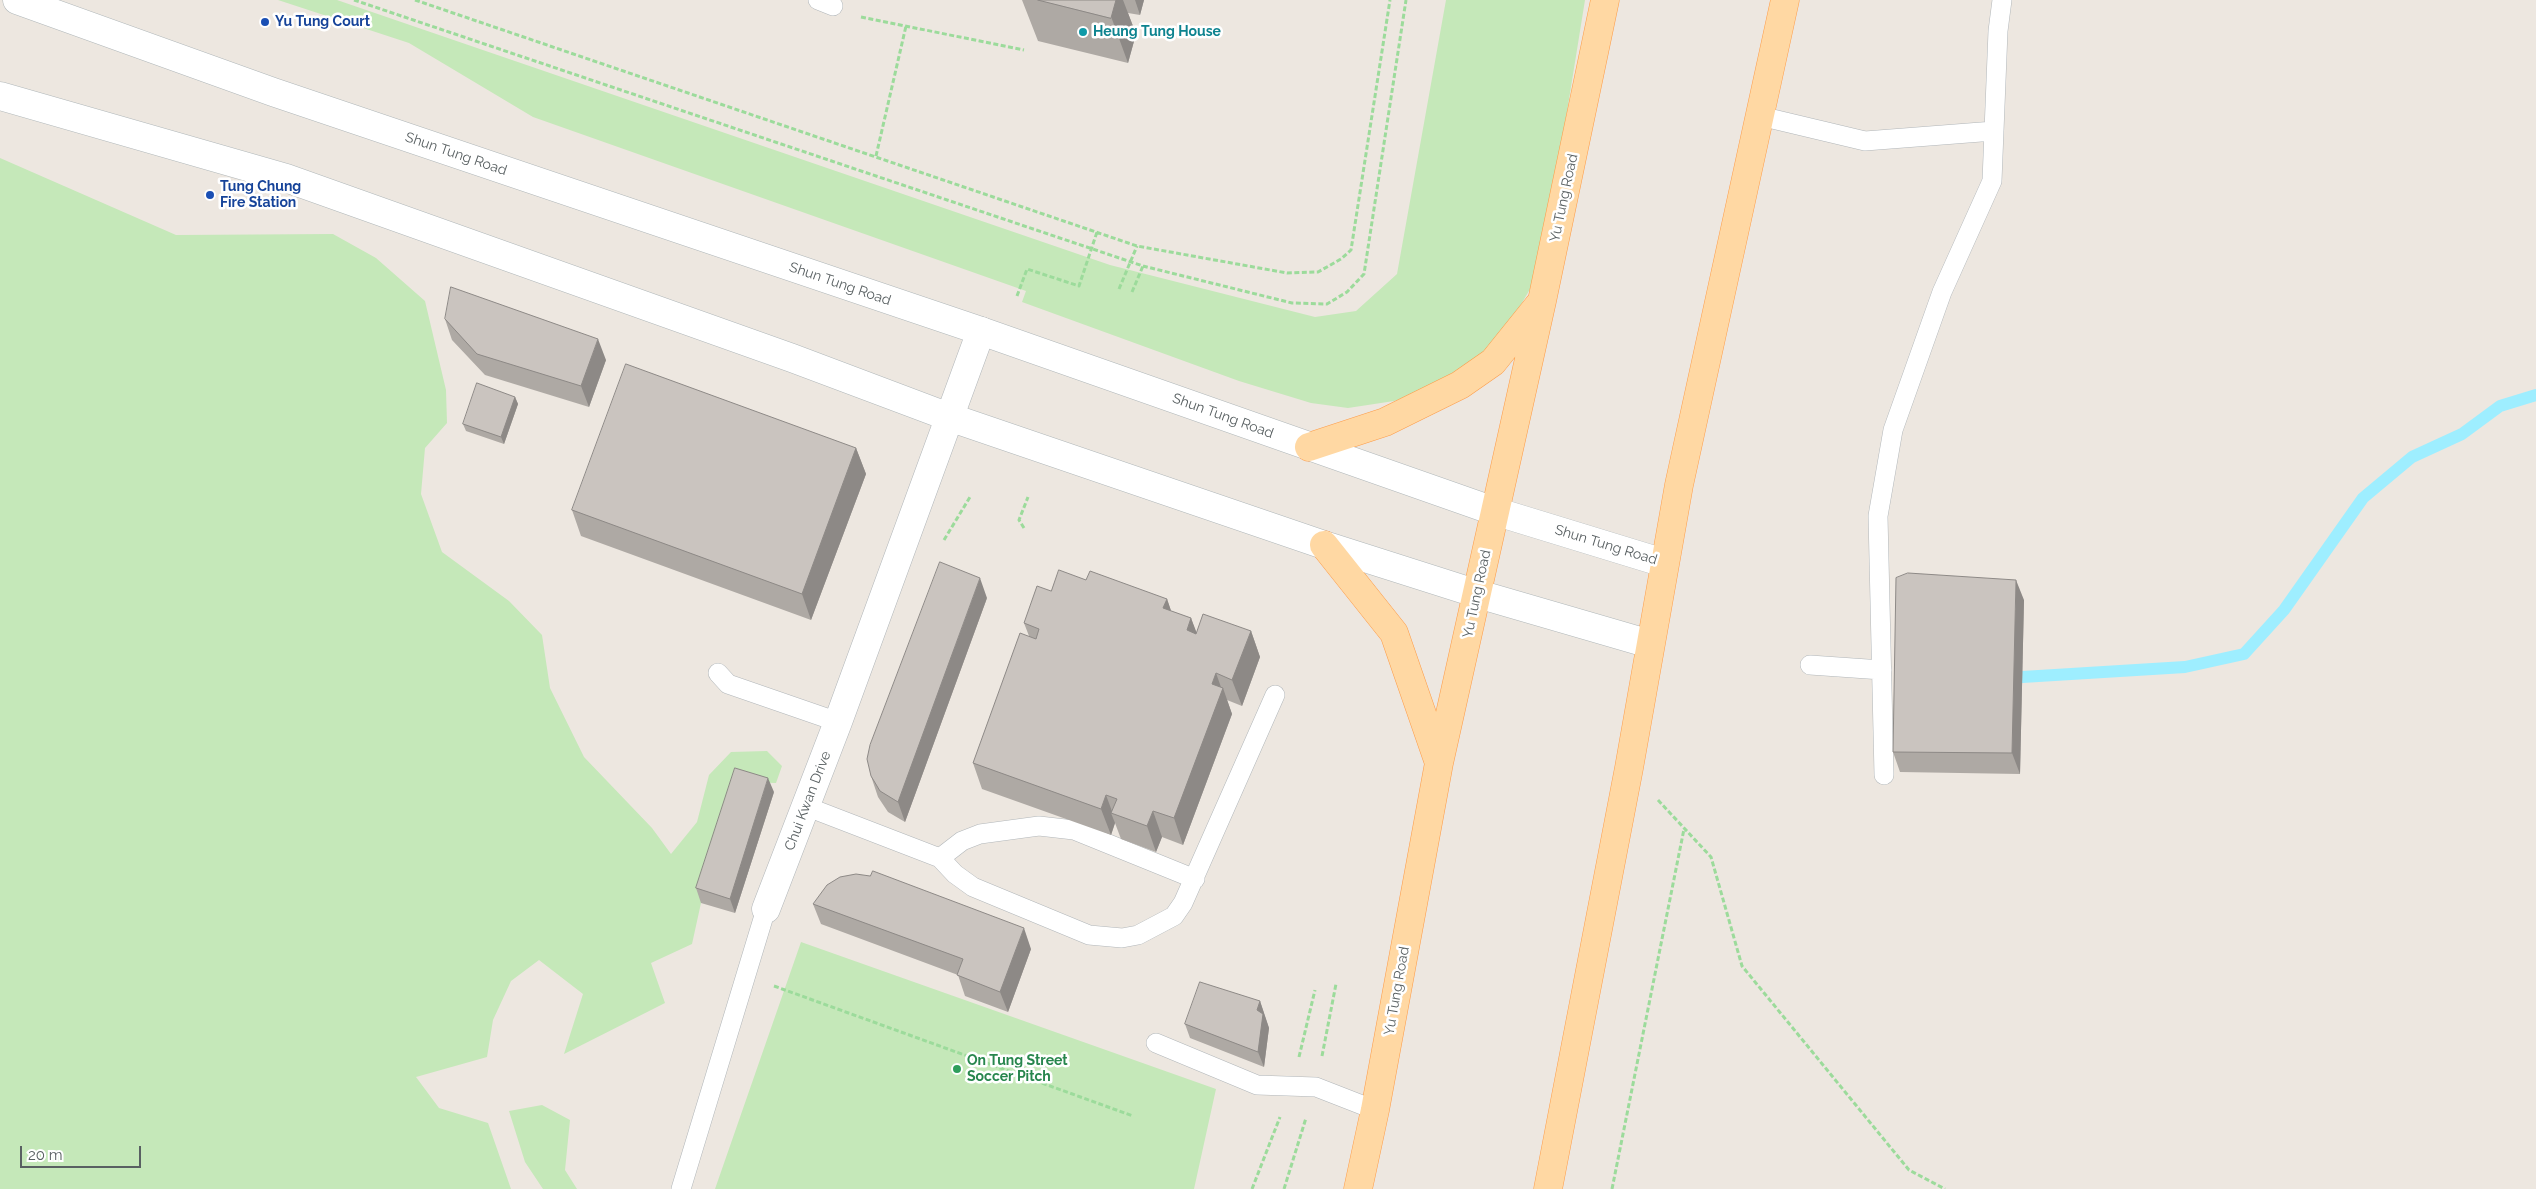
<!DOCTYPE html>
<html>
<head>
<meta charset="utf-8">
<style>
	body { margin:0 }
	#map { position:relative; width:2536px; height:1189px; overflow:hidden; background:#ede7e0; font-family:Raleway,sans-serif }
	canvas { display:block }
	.scale { position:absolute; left:20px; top:1146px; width:121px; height:22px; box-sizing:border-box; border:2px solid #596062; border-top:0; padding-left:6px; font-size:15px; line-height:18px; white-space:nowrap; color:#596062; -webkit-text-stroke:4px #fff; paint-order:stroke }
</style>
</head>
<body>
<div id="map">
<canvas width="2536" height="1189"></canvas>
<div class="scale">20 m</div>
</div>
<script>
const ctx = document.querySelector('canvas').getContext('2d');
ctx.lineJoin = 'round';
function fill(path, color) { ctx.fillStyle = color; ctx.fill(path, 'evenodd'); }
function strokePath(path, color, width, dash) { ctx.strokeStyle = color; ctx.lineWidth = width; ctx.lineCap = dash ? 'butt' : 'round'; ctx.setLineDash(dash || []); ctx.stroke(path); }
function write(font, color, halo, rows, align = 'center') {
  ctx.font = font + ' Raleway,sans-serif'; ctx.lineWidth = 5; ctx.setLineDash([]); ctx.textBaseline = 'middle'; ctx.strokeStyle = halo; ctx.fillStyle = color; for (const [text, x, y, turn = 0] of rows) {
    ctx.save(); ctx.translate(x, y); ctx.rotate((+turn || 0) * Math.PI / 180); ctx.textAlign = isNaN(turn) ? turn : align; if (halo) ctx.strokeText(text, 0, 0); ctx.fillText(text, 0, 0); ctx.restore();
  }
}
fill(new Path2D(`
	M 278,0 L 337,0 L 1110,265 L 1315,317 L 1356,311 L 1397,274 L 1446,0 L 1585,0 L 1556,180 L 1533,284 L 1499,342 L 1455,383 L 1394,401 L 1348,408 L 1311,403 L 1239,381 L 1022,302 L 1026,291 L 533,117 L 409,43 Z
	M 0,158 L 176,235 L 333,234 L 376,258 L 425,301 L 446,390 L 447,423 L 425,448 L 421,494 L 442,552 L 509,601 L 542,635 L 550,688 L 584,757 L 652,828 L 671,854 L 697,822 L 709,775 L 731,752 L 767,751 L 782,766 L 776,783 L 740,782 L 701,903 L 692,944 L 651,963 L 665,1003 L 564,1054 L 583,994 L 539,960 L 511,981 L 493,1020 L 487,1057 L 416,1077 L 439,1108 L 488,1123 L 511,1189 L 0,1189 Z
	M 801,942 L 1216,1089 L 1194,1189 L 715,1189 Z
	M 542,1105 L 570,1120 L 565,1170 L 577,1189 L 543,1189 L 525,1162 L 509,1111 Z`), '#c5e8b9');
strokePath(new Path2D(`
	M 2006,678 L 2185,667 L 2244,654 L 2284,610 L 2363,498 L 2412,457 L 2462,434 L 2500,406 L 2536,395`), '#9eeeff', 12);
const lane = new Path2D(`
	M 818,0 L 833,6
	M 1760,116 L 1865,141 L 1994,131
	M 1810,665 L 1882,670
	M 718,673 L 728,684 L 838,722
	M 1884,775 L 1878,516 L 1893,430 L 1942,292 L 1992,181 L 1998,31 L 2002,0
	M 805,806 L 940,858 L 955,874 L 973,887 L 1089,935 L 1122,938 L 1138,935 L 1174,916 L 1183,903 L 1275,695
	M 940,858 L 962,841 L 980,834 L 1039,826 L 1074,830 L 1195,879
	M 1156,1043 L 1257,1085 L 1316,1087 L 1375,1110
	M 681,1189 L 766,909`);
const street = new Path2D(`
	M 766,909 L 838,722 L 981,331`);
const secondary = new Path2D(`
	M 17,0 L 273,92 L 981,331 L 1494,511 L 1664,563
	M 0,96 L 286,178 L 792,358 L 949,417 L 1324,545 L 1478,594 L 1650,644`);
const primary = new Path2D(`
	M 1309,447 L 1385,422 L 1460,385 L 1493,362 L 1538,306
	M 1324,545 L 1394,633 L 1439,763
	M 1358,1189 L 1375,1110 L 1439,763 L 1542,301 L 1605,0
	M 1548,1189 L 1629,768 L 1679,485 L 1785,0`);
strokePath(lane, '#b1b6b9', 20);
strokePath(street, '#b1b6b9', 29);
strokePath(secondary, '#b0b7b9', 29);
strokePath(primary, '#fd9c49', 29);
strokePath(new Path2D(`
	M 354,0 L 1143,266 L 1292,303 L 1327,304 L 1347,292 L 1364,274 L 1406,0
	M 415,0 L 1137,246 L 1287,273 L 1318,272 L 1341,259 L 1351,250 L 1390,0
	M 861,17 L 1024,50
	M 876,156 L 906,26
	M 1119,289 L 1137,246
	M 1132,292 L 1143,266
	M 1017,296 L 1027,269 L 1079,286 L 1097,232
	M 1024,528 L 1019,520 L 1028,497
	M 944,540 L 970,497
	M 1658,800 L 1711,857 L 1742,966 L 1909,1170 L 1945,1189
	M 774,986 L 1133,1116
	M 1322,1056 L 1336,984
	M 1299,1057 L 1315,990
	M 1252,1189 L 1280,1117
	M 1284,1189 L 1306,1118
	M 1612,1189 L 1684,829`), '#9cdb9b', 3, [5, 2.5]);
strokePath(lane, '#fff', 19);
strokePath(street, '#fff', 28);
strokePath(secondary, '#fff', 28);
strokePath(primary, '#ffd8a3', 28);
fill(new Path2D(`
	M 1022,0 L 1144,0 L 1140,15 L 1128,13 L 1136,34 L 1128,63 L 1038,41 Z
	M 445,319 L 606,360 L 589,407 L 485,375 L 452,340 Z
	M 515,397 L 518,404 L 504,444 L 466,431 L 463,424 Z
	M 856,448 L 866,474 L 811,620 L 581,536 L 572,510 Z
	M 1086,580 L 1167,599 L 1171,611 L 1191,618 L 1196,633 L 1251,631 L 1260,657 L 1242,706 L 1227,700 L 1232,714 L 1183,845 L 1162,837 L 1156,852 L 1121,839 L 1115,823 L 1111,835 L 982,789 L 973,763 L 1029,636 L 1024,623 L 1051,591 Z
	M 987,598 L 905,822 L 888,812 L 878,797 L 871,776 Z
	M 2024,600 L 2020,774 L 1900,772 L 1893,752 Z
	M 774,792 L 735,913 L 701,903 L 696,888 Z
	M 813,904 L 1031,949 L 1008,1012 L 965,996 L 958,975 L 821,924 Z
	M 1260,1001 L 1269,1028 L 1264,1067 L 1190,1038 L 1185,1024 Z`), '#aea9a4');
fill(new Path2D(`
	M 1105,0 L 1123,0 L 1136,34 L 1128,63 Z
	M 1135,0 L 1144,0 L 1140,15 Z
	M 598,339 L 606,360 L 589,407 L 581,386 Z
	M 515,397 L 518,404 L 504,444 L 501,437 Z
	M 856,448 L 866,474 L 811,620 L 802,594 Z
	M 980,578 L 987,598 L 905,822 L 898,802 Z
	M 2016,580 L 2024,600 L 2020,774 L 2012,753 Z
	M 1167,599 L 1176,625 L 1163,608 Z
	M 1191,618 L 1201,644 L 1187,630 Z
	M 1251,631 L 1260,657 L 1242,706 L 1232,680 Z
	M 1216,673 L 1222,690 L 1223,688 L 1232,714 L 1183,845 L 1174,818 L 1212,684 Z
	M 768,778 L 774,792 L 735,913 L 730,899 Z
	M 1106,795 L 1113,814 L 1111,813 L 1115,823 L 1111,835 L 1101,809 Z
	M 1153,811 L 1162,837 L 1156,852 L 1147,826 Z
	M 1024,928 L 1031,949 L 1008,1012 L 1000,992 Z
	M 1260,1001 L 1269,1028 L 1264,1067 L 1258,1052 L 1257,1010 Z`), '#8d8986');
const building = new Path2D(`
	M 1038,0 L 1116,0 L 1111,18 Z
	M 451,287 L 598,339 L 581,386 L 477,354 L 445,319 Z
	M 626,364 L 856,448 L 802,594 L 572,510 Z
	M 477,383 L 515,397 L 501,437 L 463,424 Z
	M 940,562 L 980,578 L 898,802 L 880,791 L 871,776 L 867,759 L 870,745 Z
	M 1059,570 L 1086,580 L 1090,571 L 1167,599 L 1163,608 L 1191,618 L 1187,630 L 1196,634 L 1203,614 L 1251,631 L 1232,680 L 1216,673 L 1212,684 L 1223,688 L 1174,818 L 1153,811 L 1147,826 L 1111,813 L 1117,799 L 1106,795 L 1101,809 L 973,763 L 1020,633 L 1036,639 L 1039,629 L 1024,623 L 1037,586 L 1051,591 Z
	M 1908,573 L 2016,580 L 2012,753 L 1893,752 L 1896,578 Z
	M 735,768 L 768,778 L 730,899 L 696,888 Z
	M 873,871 L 1024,928 L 1000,992 L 957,975 L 963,959 L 813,904 L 827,885 L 840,877 L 856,874 L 870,876 Z
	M 1200,982 L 1260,1001 L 1257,1010 L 1263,1014 L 1258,1052 L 1185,1024 Z`);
fill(building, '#cac4bf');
strokePath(building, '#8d8986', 1);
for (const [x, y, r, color] of [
	[265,22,5,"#1a4fb4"],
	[1083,32,5,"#0f9aa8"],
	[210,195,5,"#1a4fb4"],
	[957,1069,5,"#2e9e5b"]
]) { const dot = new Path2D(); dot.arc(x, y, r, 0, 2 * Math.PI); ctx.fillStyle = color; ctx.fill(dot); strokePath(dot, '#fff', 2); }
write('bold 14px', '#164399', '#fff', [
	["Yu Tung Court",275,22],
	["Tung Chung",220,187],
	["Fire Station",220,203]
], 'left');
write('bold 14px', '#0d838f', '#fff', [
	["Heung Tung House",1093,32]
], 'left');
write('14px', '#596062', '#fff', [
	["Shun Tung Road",456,154,19],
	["Yu Tung Road",1564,198,-78],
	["Shun Tung Road",840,284,19],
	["Shun Tung Road",1223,416,20],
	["Shun Tung Road",1606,545,17],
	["Yu Tung Road",1477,594,-78],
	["Chui Kwan Drive",808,801,-69],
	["Yu Tung Road",1397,991,-80]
]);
write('bold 14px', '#27864d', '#fff', [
	["On Tung Street",967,1061],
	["Soccer Pitch",967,1077]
], 'left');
</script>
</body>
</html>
